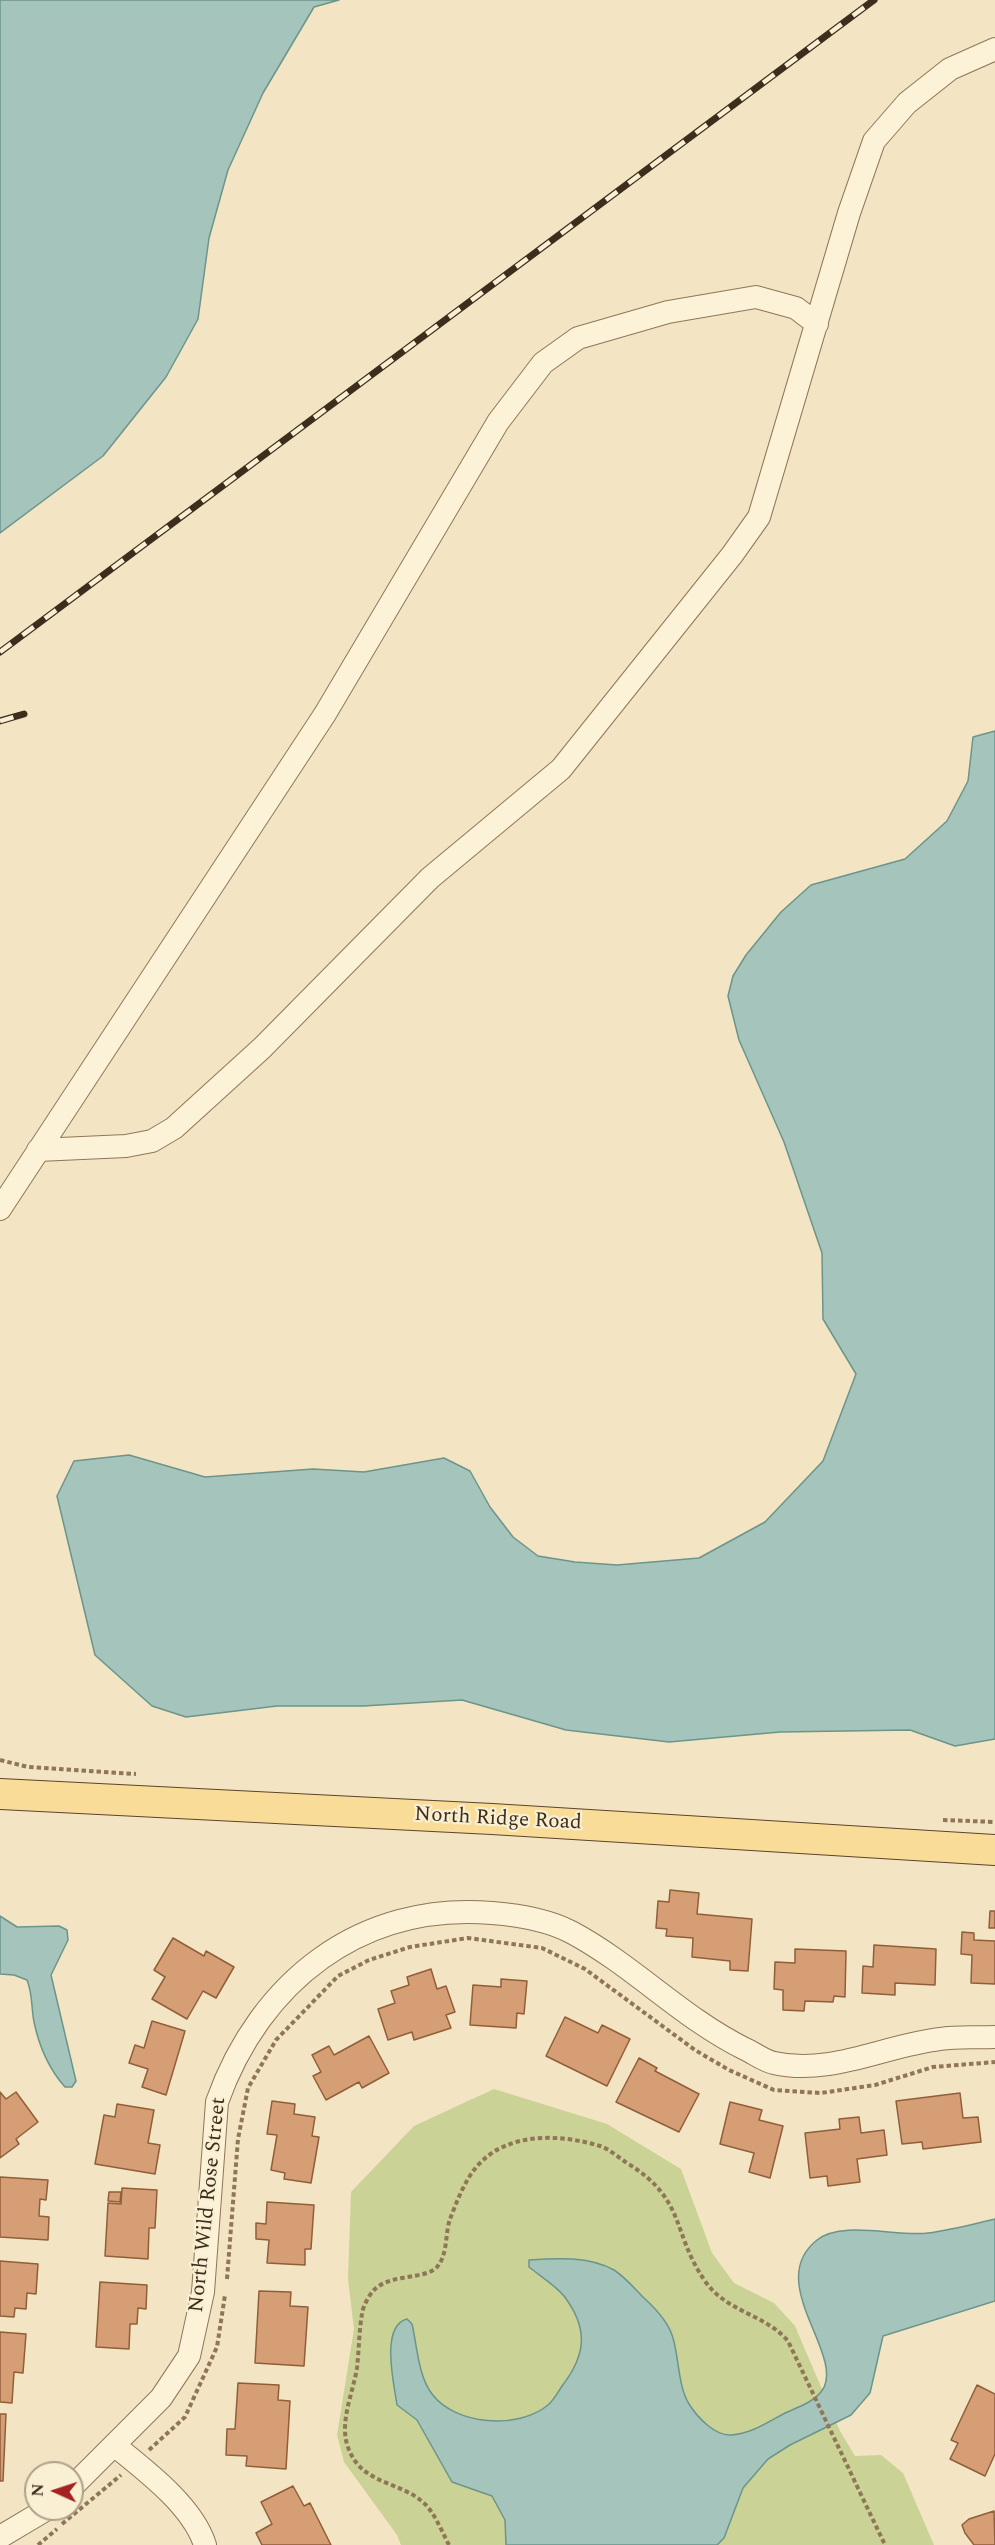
<!DOCTYPE html>
<html>
<head>
<meta charset="utf-8">
<style>
	body { margin:0 }
	#map { position:relative; width:995px; height:2545px; overflow:hidden; background:#f3e5c3; font-family:Spectral,serif }
	canvas { display:block }
	.north { position:absolute; left:24px; top:2461px; width:60px; height:60px; box-sizing:border-box; background:#f9efd3; border:2px solid #aea18a; border-radius:50%; rotate:273deg; font-size:16px; font-weight:700; line-height:24px; text-align:center; color:#3d2d1d }
	.north::after { content:''; display:block; margin:auto; width:21px; height:27px; background:#a52220; clip-path:polygon(50% 0,100% 100%,50% 72%,0 100%) }
</style>
</head>
<body>
<div id="map">
<canvas width="995" height="2545"></canvas>
<div class="north">N</div>
</div>
<script>
const ctx = document.querySelector('canvas').getContext('2d');
ctx.lineJoin = 'round';
function fill(path, color) { ctx.fillStyle = color; ctx.fill(path, 'evenodd'); }
function strokePath(path, color, width, dash) { ctx.strokeStyle = color; ctx.lineWidth = width; ctx.lineCap = dash ? 'butt' : 'round'; ctx.setLineDash(dash || []); ctx.stroke(path); }
function write(font, color, halo, rows, align = 'center') {
  ctx.font = font + ' Spectral,serif'; ctx.lineWidth = 4.5; ctx.setLineDash([]); ctx.textBaseline = 'middle'; ctx.strokeStyle = halo; ctx.fillStyle = color; for (const [text, x, y, turn = 0] of rows) {
    ctx.save(); ctx.translate(x, y); ctx.rotate((+turn || 0) * Math.PI / 180); ctx.textAlign = isNaN(turn) ? turn : align; if (halo) ctx.strokeText(text, 0, 0); ctx.fillText(text, 0, 0); ctx.restore();
  }
}
fill(new Path2D(`
	M 494,2089 L 607,2124 L 681,2169 L 712,2253 L 734,2283 L 774,2303 L 795,2326 L 840,2431 L 855,2456 L 881,2455 L 903,2473 L 934,2545 L 401,2545 L 397,2535 L 344,2462 L 337,2435 L 354,2329 L 348,2279 L 351,2192 L 414,2126 Z`), '#cad295');
const water = new Path2D(`
	M 0,0 L 339,0 L 314,7 L 263,93 L 228,170 L 209,238 L 198,319 L 166,377 L 103,456 L 0,533 Z
	M 995,731 L 995,1739 L 955,1746 L 910,1730 L 780,1732 L 669,1742 L 566,1730 L 462,1700 L 363,1706 L 277,1706 L 186,1717 L 152,1706 L 95,1655 L 57,1496 L 74,1461 L 129,1455 L 205,1477 L 313,1469 L 364,1472 L 444,1458 L 470,1471 L 490,1507 L 513,1537 L 538,1556 L 575,1562 L 617,1565 L 699,1558 L 765,1522 L 823,1461 L 856,1374 L 823,1319 L 822,1253 L 784,1142 L 739,1040 L 728,996 L 733,976 L 746,955 L 781,912 L 811,885 L 905,859 L 947,821 L 968,781 L 973,737 Z
	M 0,1916 L 17,1927 L 59,1926 L 67,1930 L 68,1940 L 51,1975 L 76,2081 L 72,2087 L 65,2087 C 49,2069 39,2046 34,2022 C 31,2007 33,1995 27,1980 L 14,1975 L 0,1974 Z
	M 995,2219 L 995,2301 L 883,2336 L 870,2393 L 851,2415 L 790,2445 L 768,2459 L 743,2488 L 724,2538 L 717,2545 L 506,2545 L 505,2520 L 492,2496 L 452,2482 L 417,2420 L 397,2405 C 394,2384 380,2326 407,2319 L 412,2324 C 417,2345 418,2376 432,2394 C 455,2425 518,2430 548,2405 C 554,2400 558,2392 562,2386 C 586,2355 589,2329 564,2296 C 555,2285 540,2276 529,2267 L 529,2260 C 556,2258 589,2256 614,2270 C 625,2277 635,2289 644,2298 C 655,2308 669,2323 673,2338 C 679,2358 678,2386 689,2404 C 697,2417 715,2436 731,2435 C 751,2434 768,2422 785,2413 C 798,2407 815,2402 823,2389 C 844,2353 764,2282 817,2240 C 842,2220 897,2237 928,2233 C 951,2230 973,2224 995,2219 Z`);
fill(water, '#a5c5bc');
strokePath(water, '#6b958b', 1.5);
const building = new Path2D(`
	M 670,1890 L 699,1893 L 697,1914 L 752,1919 L 748,1971 L 730,1970 L 730,1961 L 692,1957 L 693,1938 L 666,1936 L 667,1929 L 656,1928 L 658,1901 L 669,1902 Z
	M 990,1911 L 995,1911 L 995,1928 L 989,1928 Z
	M 962,1932 L 974,1933 L 974,1940 L 995,1941 L 995,1984 L 971,1983 L 972,1955 L 961,1954 Z
	M 173,1938 L 204,1956 L 206,1951 L 234,1967 L 216,1998 L 203,1991 L 187,2019 L 152,1999 L 165,1977 L 154,1970 Z
	M 874,1945 L 936,1949 L 935,1985 L 895,1983 L 895,1995 L 862,1993 L 863,1966 L 873,1967 Z
	M 795,1949 L 846,1951 L 845,1997 L 834,1996 L 833,2002 L 805,2001 L 804,2011 L 783,2010 L 783,1990 L 774,1989 L 775,1962 L 795,1963 Z
	M 431,1969 L 437,1989 L 446,1986 L 455,2012 L 446,2015 L 451,2028 L 414,2040 L 412,2032 L 388,2040 L 378,2009 L 395,2003 L 391,1991 L 409,1985 L 407,1977 Z
	M 501,1979 L 527,1981 L 524,2014 L 517,2013 L 516,2028 L 470,2025 L 473,1985 L 501,1987 Z
	M 565,2017 L 598,2033 L 602,2025 L 630,2039 L 607,2086 L 546,2056 Z
	M 152,2021 L 185,2031 L 166,2095 L 142,2087 L 148,2069 L 129,2063 L 135,2045 L 144,2048 Z
	M 369,2036 L 389,2073 L 362,2088 L 359,2082 L 326,2100 L 313,2076 L 321,2072 L 312,2055 L 329,2046 L 334,2055 Z
	M 639,2058 L 657,2068 L 655,2071 L 699,2094 L 679,2132 L 616,2102 Z
	M 0,2092 L 6,2099 L 16,2092 L 38,2122 L 16,2139 L 19,2144 L 0,2158 Z
	M 960,2093 L 963,2118 L 978,2117 L 981,2142 L 923,2149 L 922,2142 L 902,2144 L 896,2101 Z
	M 272,2101 L 295,2104 L 294,2114 L 315,2117 L 312,2136 L 319,2137 L 311,2183 L 284,2179 L 285,2173 L 271,2170 L 277,2135 L 267,2134 Z
	M 730,2102 L 762,2110 L 759,2120 L 783,2126 L 770,2178 L 749,2172 L 754,2153 L 720,2144 Z
	M 117,2104 L 154,2110 L 148,2143 L 160,2145 L 155,2174 L 95,2164 L 104,2115 L 115,2117 Z
	M 859,2117 L 861,2133 L 884,2130 L 887,2155 L 857,2159 L 860,2182 L 828,2186 L 827,2176 L 810,2178 L 805,2133 L 840,2129 L 839,2119 Z
	M 0,2177 L 48,2180 L 46,2200 L 40,2199 L 39,2216 L 49,2217 L 48,2240 L 0,2237 Z
	M 122,2188 L 157,2190 L 155,2228 L 149,2228 L 148,2259 L 105,2256 L 108,2203 L 121,2204 Z
	M 109,2192 L 121,2192 L 120,2202 L 108,2201 Z
	M 267,2202 L 314,2205 L 311,2249 L 305,2249 L 305,2265 L 267,2263 L 269,2240 L 256,2239 L 256,2223 L 266,2224 Z
	M 0,2261 L 38,2264 L 36,2294 L 27,2293 L 26,2309 L 15,2308 L 14,2317 L 0,2316 Z
	M 100,2282 L 147,2285 L 146,2309 L 138,2308 L 137,2324 L 130,2324 L 129,2349 L 96,2347 Z
	M 259,2291 L 291,2292 L 290,2306 L 308,2307 L 304,2366 L 255,2363 Z
	M 0,2332 L 26,2334 L 23,2373 L 14,2372 L 12,2403 L 0,2402 Z
	M 238,2383 L 279,2385 L 278,2400 L 290,2401 L 286,2469 L 246,2466 L 247,2456 L 226,2455 L 227,2429 L 235,2429 Z
	M 977,2385 L 995,2394 L 995,2454 L 985,2476 L 950,2459 L 958,2443 L 951,2440 Z
	M 0,2414 L 6,2414 L 3,2481 L 0,2481 Z
	M 293,2486 L 304,2506 L 310,2503 L 331,2545 L 262,2545 L 256,2533 L 272,2524 L 261,2502 Z
	M 994,2511 L 995,2545 L 974,2545 L 965,2533 L 962,2525 L 969,2519 Z`);
fill(building, '#d59e74');
strokePath(building, '#915e3a', 1.5);
const minor = new Path2D(`
	M 38,1150 L 126,1146 L 152,1141 L 174,1128 L 262,1048 L 430,878 L 561,769 L 732,555 L 759,517 L 849,213 L 874,141 L 907,103 L 950,69 L 995,49
	M 0,1209 L 325,714 L 498,422 L 543,363 L 578,338 L 668,312 L 756,297 L 796,308 L 817,324
	M 114,2445 C 145,2470 193,2506 205,2545
	M 72,2487 L 161,2398 L 189,2356 L 203,2292 L 217,2102 C 260,1981 361,1902 492,1913 C 517,1915 548,1920 571,1932 C 633,1965 682,2018 745,2049 C 754,2053 764,2061 774,2063 C 830,2076 886,2045 940,2039 C 958,2036 977,2038 995,2037
	M 0,2537 L 47,2509`);
const major = new Path2D(`
	M 0,1794 L 492,1819 L 995,1850`);
strokePath(minor, '#8f7657', 24);
strokePath(major, '#5d432c', 32);
strokePath(new Path2D(`
	M 0,1760 L 28,1767 L 136,1774
	M 943,1820 L 995,1822
	M 227,2279 L 238,2139 L 248,2088 L 276,2040 L 338,1976 L 369,1960 L 410,1947 L 468,1938 L 542,1948 L 585,1969 L 695,2050 L 729,2070 L 774,2090 L 821,2093 L 875,2085 L 933,2067 L 995,2062
	M 149,2450 L 185,2417 L 217,2347 L 225,2295
	M 62,2524 L 121,2475
	M 38,2545 L 57,2529
	M 449,2545 C 442,2532 436,2516 426,2505 C 404,2482 364,2485 350,2452 C 337,2426 353,2394 357,2368 C 359,2350 359,2331 362,2314 C 363,2306 369,2295 374,2290 C 391,2273 425,2280 437,2267 C 448,2255 445,2233 450,2219 C 457,2201 466,2177 480,2163 C 510,2132 561,2134 600,2146 C 609,2149 618,2157 627,2163 C 687,2200 671,2232 705,2281 C 726,2312 765,2314 788,2341 L 885,2545`), '#8f7657', 4, [4.5, 3]);
strokePath(minor, '#fcf2d7', 22);
strokePath(major, '#f9dc97', 30);
const rail = new Path2D(`
	M 0,652 L 874,0
	M 0,721 L 24,714`);
strokePath(rail, '#3d2d1d', 7);
strokePath(rail, '#f9efd3', 4.5, [14]);
write('21px', '#3d2d1d', '#f9efd3', [
	["North Ridge Road",498,1820,3],
	["North Wild Rose Street",209,2205,-84]
]);
</script>
</body>
</html>
